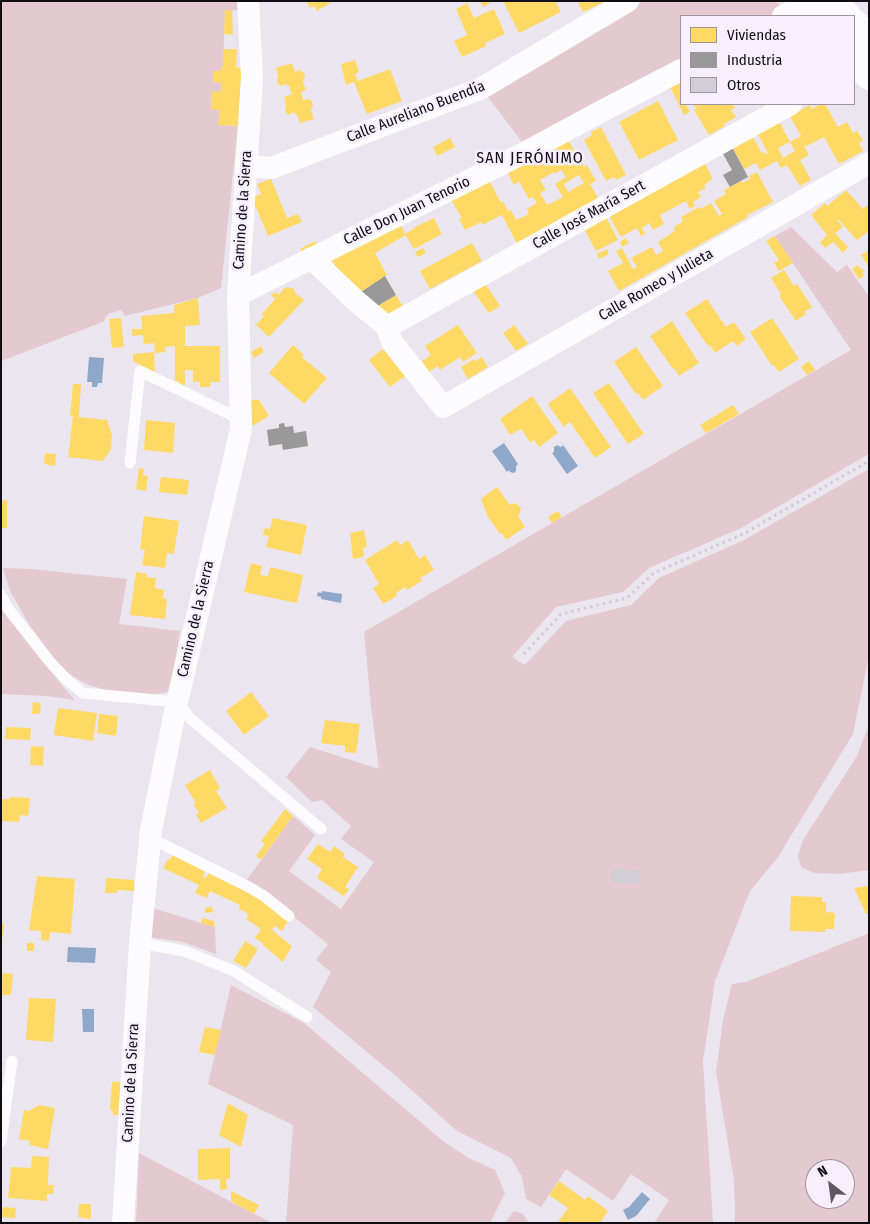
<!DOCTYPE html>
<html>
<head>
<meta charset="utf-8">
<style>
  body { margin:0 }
  #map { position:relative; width:870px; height:1224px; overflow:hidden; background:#ebe5ef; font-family:"Fira Sans Condensed",sans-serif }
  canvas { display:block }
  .frame { position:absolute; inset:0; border:2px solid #110e13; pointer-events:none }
  .legend { position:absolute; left:680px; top:15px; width:175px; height:90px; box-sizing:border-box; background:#f8effe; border:1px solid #9c95a0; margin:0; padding:6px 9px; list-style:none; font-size:15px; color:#110e13 }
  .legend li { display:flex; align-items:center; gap:10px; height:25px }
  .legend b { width:25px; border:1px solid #9c95a0 }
  .north { position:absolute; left:805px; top:1159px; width:50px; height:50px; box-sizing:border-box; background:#f8effe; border:1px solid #9c95a0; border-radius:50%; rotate:330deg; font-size:14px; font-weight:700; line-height:20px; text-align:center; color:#110e13 }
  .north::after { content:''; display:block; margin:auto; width:18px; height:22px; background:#5d5960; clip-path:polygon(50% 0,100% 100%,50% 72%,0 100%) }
</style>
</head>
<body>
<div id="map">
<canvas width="870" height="1224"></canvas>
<div class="frame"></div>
<ul class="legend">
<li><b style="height:14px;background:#ffd966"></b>Viviendas</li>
<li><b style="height:14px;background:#999"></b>Industria</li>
<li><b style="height:14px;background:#d1ced6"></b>Otros</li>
</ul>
<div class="north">N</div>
</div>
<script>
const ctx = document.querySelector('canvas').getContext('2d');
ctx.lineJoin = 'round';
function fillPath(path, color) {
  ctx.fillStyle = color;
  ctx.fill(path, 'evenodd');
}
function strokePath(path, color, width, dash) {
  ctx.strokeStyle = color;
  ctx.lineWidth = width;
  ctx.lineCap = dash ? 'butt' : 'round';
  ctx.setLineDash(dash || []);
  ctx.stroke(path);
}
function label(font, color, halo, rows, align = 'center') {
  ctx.font = font + ' "Fira Sans Condensed",sans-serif';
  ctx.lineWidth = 5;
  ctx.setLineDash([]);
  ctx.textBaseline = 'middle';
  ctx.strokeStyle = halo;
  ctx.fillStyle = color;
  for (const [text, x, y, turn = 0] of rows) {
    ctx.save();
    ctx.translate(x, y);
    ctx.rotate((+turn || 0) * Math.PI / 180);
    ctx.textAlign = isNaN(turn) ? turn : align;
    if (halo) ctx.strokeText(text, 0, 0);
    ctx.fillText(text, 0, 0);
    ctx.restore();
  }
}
fillPath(new Path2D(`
  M1,1H237L238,10L225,11L223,67H221V71H213V82L221,83V92H212L211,108L220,110L218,125L238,126L221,288L198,298L125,316L121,310L108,314L103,322L1,361Z
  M643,1H776L785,10L772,16H681V64L525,146L485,93Z
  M791,227L837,272L847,265L869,297V454L741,528L649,568L623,592L556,607L512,657L525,665L566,621L631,605L659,578L744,540L869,469V656L853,734L778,857L750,891L715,981L703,1061L713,1223H654L669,1200L631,1174L613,1201L566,1169L541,1207L526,1199L522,1177L511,1158L457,1131L397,1077L313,1007L331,972L316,960L328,944L294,917L246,881L293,816L315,835L289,871L341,909L374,862L341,839L351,826L322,800L312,802L286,777L310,747L379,769L371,706L364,632L851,350L775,236Z
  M3,568L31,569L127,579L119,624L180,631L170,692L144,695L106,690L86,684L68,673L54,658L30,626L10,591Z
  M1,609L64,688L75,700L47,696L1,694Z
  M869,725V870L839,874L814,873L801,867L798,856L803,840L857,756Z
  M152,908L215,927L216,954L183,942L149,937Z
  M869,933V1223H735L734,1180L716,1072L723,1020L732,984L746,982L857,938ZM815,1169H845V1199H815Z
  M231,985L304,1023L444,1142L467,1157L495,1170L505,1193L490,1223H286L293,1125L208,1084Z
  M139,1153L254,1214L273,1223H136Z
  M514,1211L523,1214L529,1223H505Z`), '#e4c9d0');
fillPath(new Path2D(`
  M89,357L104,358L102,383H98L97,387H92V382H87Z
  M504,443L518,464L516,466V471L514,473L510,472L509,470L507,472L492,451Z
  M557,445L561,447L563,445L578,466L567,474L552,453L554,452V447Z
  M322,591L342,594L341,603L321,599V597L317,596L318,592L322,593Z
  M68,947L96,948L95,963L67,962Z
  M82,1009H94V1032H83Z
  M642,1192L650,1199L636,1216L628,1220L623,1210L629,1207Z`), '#8fa7c8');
fillPath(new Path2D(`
  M306,1H333L317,11L314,6L310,8Z
  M480,1H489L490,3L483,7Z
  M503,1H555L561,12L519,33Z
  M577,1H606L583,12Z
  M467,3L474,18L494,9L505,34L485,43L486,46L462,57L454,41L467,35L456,9Z
  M225,10H232L233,35L224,34Z
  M223,49H237L236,67L242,68L238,126L218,125L220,110L211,109L212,91L221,92V83L213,82V71H221V67H223Z
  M355,60L359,72L355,74L358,81L390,69L402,101L367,114L354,82L346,85L341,64Z
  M292,63L295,72L299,70L304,73L305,77L303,82L306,90L301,92L303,100L308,99L312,101L313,106L311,110L314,119L300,123L297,115L293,112L289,115L286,113L285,109L286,105L284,97L292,94L289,86L285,84L281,86L278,84L277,80L278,77L276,68Z
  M677,78L681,86V104H685L690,112L684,115L668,83Z
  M658,101L678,140L639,160L619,122Z
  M693,104H732L735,108L731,110L736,117L724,124L725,126L709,135L694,110L697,109Z
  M821,104H825L838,127L847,122L853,133L857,131L863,140L859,143L863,151L839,164L824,137L807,146L806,145L804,146L809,155L800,160L811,180L800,186L787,165L781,168L777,161L760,170L756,163L744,169L732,147L752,136L762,153L764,152L766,154L768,153L757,133L779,121L790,142L778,148L783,158L795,151L790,142L801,136L790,116L810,105L812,109Z
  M601,127L626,175L616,180L614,177L606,181L584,140L592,135L591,132Z
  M565,135L584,167L587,165L596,181L590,184L599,200L517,244L502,215L482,225L481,222L465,230L459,219L462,218L450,198L489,180L501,203L503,201L508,211L511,210L516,220L529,214L527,209L537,203L533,197L529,199L519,181L514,185L506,170ZM561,170L566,177L555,184L563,197L547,205L540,193L546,190L540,180L554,172L555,174ZM579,175L584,183L568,192L564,184Z
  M450,138L455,147L437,156L433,147Z
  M704,162L713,179L708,181L709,182L704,185L706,188L698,192L701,197L693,202L695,206L690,209L686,201L660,215L664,224L653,230L649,223L642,228L645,234L641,236L637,228L621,237L608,214Z
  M757,172L773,202L747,215L748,217L619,291L608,271L623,263L616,251L622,248L633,269L637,267L631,258L652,247L656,255L663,251L658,242L675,231L673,228L683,221L681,217L699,207L700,209L711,203L719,216L722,214L714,201L726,194L724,190L741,181L743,183L750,179L749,176Z
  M271,179L287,218L298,214L302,222L268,236L252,198L261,194L257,184Z
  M846,190L863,209L869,204V231L857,240L838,219L837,220L843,227L835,233L848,247L843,253L833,242L825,248L820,242L827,235L811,215L825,203L827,206Z
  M605,215L618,240L596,251L583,227Z
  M434,218L442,234L414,249L405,234L415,228V227Z
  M398,221L406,235L375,253L387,275L358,294L340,274L331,259Z
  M775,236L793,263L779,271L774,263L779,260L766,241Z
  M626,238L629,243L622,247L620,242Z
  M315,241L318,248L304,255L300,249Z
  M472,243L482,261L430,289L420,271Z
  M423,248L426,253L418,257L415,252Z
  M607,249L609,254L599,259L597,254Z
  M869,250V267L861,255Z
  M858,265L860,269L862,268L865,272L862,273L864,276L859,279L852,269Z
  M784,270L794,286L797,284L812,307L804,312L806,314L796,321L779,296L781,294L771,278Z
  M485,283L500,306L489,313L473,291Z
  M287,287L294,289L296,294L304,300L269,337L256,325L264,316L262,314L275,299L271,295L275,292L279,295L283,289Z
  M396,295L404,308L387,314L376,307Z
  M198,298L200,325L185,326V346H220V382H210V387H200V382H193V370H185V386L175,380V346L165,347V352L155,353L154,343L144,344L143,335L132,336V329H142L141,316L174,313V305Z
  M707,299L726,327L734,322L746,339L737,346L733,341L715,353L710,345L708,346L685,313Z
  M121,318L124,347L112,348L109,319Z
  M772,318L799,359L779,372L774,365L772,366L750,332Z
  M672,321L699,363L679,376L674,368L673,369L650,336Z
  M458,325L477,353L463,362L460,357L440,370L438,366L429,372L422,361L431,355L425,346Z
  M514,325L528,344L516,351L503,333Z
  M293,345L304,355L302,357L327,378L304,404L269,373Z
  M261,346L264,352L254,358L251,352Z
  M636,347L663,386L643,400L638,393L636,394L614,362Z
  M383,349L405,376L390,387L369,360Z
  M154,352L155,373L133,361V354Z
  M482,357L488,367L468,379L461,367L474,359L476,361Z
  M809,361L815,370L807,375L801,367Z
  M609,383L644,434L628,444L593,393Z
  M73,384H81L79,417L107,420L112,435L111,449L103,461L68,457L73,416H70Z
  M570,388L611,447L595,458L570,422L564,427L548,404Z
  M532,396L558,433L539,447L534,440L530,442L521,429L510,435L500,419Z
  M251,400H259L269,416L252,426Z
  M733,405L739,414L706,433L700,425Z
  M146,420L175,423L173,453L144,450Z
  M45,453L56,454L55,466L44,464Z
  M139,468L144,469L143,475L148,476L146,491L136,489Z
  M161,477L189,480L187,495L159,492Z
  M497,487L510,505L515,503L519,506L521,508L520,512L518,516L525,527L506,540L502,533L500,534L488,517L481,499Z
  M7,500V528H1V501Z
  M558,511L562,517L552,523L548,517Z
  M144,516L179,521L174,554L167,553L165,568L142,565L145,550L140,549Z
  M273,518L307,525L301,555L266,547L269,536L263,535L264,531L265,528L270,529Z
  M364,530L367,547L363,548L364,557L353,559L350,533Z
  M397,540L400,545L408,540L419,559L425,555L434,570L420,578L422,581L407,590L405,587L396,593L397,596L383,604L373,588L379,584L365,560Z
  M251,563L262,566L260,575L268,576L270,567L303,575L297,603L244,592Z
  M136,572L147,574L146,577L156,578L155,588L164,590L163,598L167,599L165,619L130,615Z
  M251,692L269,716L244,735L226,711Z
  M33,702L41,703L40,714H32Z
  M58,708L97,713L93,741L54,735Z
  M99,714L118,716L116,736L97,733Z
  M325,720L360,724L356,753L345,752V746L321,743Z
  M6,727L31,728L30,740L5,739Z
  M31,746L44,747L43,766L30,765Z
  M210,770L220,788L216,791L227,808L201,823L196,815L199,813L193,804L196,803L185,785Z
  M10,797L30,798L28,816L20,815L19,822L1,821V799H10Z
  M285,809L293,816L261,860L256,856L265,844L261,841Z
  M318,844L330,852L334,846L345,854L343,857L358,867L345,887L349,889L344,896L317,878L322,869L307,859Z
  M173,853L205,871L203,877H204L206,878L209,873L247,890L288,921L282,931L275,926L272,930L292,946L283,962L263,945L264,944L255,938L261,929L246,919L249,914L239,909L240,905L210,891L207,898L195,893L199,885L163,868L168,859L170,860Z
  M37,876L75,879L71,934L50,932L49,941L41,940V931L29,930Z
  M106,878L134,880V891L117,890V893H105Z
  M869,886V914H866L854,888Z
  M791,896L822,897V902H826V912L835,913L834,929H825V932L790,931Z
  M212,907L213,912L205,913V908Z
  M202,918L214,921L215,927L201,923Z
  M1,923L4,924L3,937H1Z
  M245,941L258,949L246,968L233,961Z
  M27,943H34V951H27Z
  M1,973L13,974L11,995H1Z
  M29,998L56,999L53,1042L26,1040Z
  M205,1027L221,1030L215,1055L199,1052Z
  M112,1082H121L118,1115H113L112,1109L110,1110Z
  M228,1103L248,1115L241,1147L219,1135Z
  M39,1105L55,1108L48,1149L29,1145L30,1141L19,1139L24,1110L29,1111Z
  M230,1148V1179H226L227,1189L220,1190V1179L198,1180V1149Z
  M32,1156L49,1157L48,1185H54L53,1194H47V1201L8,1198L11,1167L31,1168Z
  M559,1181L585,1200L588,1196L608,1211L600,1223L588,1222L587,1223H560L558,1222L568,1208L549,1195Z
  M231,1191L259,1205L254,1214L231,1201Z
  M79,1204H91V1219L78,1217Z
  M3,1207L16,1208L15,1218L1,1217Z`), '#ffd966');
fillPath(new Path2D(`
  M732,147L748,177L730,187L723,175L732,170L722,152Z
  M385,276L396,295L376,307L358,294Z
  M284,423L285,427L293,426L294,433L306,431L308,446L283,450L282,444L269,446L267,430L279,428V424Z`), '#999');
fillPath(new Path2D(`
  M612,869L640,871L639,884L611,882Z`), '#d1ced6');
strokePath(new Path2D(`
  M524,654L561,614L627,598L654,573L743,534L869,461`), '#cfcdd0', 3, [2.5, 4]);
strokePath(new Path2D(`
  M130,463L140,371L240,419
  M1,595L9,610L50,662L67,680L83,693L177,702L191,719L321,829
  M150,838L247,886L264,896L289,916
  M140,943L184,951L234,971L307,1017
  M1,1141L12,1061`), '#fcfbfd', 11);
strokePath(new Path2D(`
  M783,16L804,5
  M246,166L271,168L480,89L628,1
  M311,258L355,300L387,327L392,342L443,407L869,163
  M238,295L528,151L602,111L681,70
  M387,327L791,104
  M123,1223L140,943L151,830L177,702L241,429L238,295L252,78L248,1`), '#fcfbfd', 22);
strokePath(new Path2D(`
  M800,1L814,16
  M833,1L847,16
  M854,23L869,40
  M854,59L869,76`), '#fcfbfd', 28);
label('15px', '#110e13', '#f8effe', [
  ["Calle Aureliano Buendía",416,112,-21],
  ["Camino de la Sierra",243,210,-86],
  ["Calle Don Juan Tenorio",407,211,-26],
  ["Calle José María Sert",589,215,-29],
  ["Calle Romeo y Julieta",656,285,-30],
  ["Camino de la Sierra",196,619,-77],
  ["Camino de la Sierra",131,1083,-87]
]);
ctx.letterSpacing = '1px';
label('16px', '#110e13', '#f8effe', [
  ["SAN JERÓNIMO",530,159]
]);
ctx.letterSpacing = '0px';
</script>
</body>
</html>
